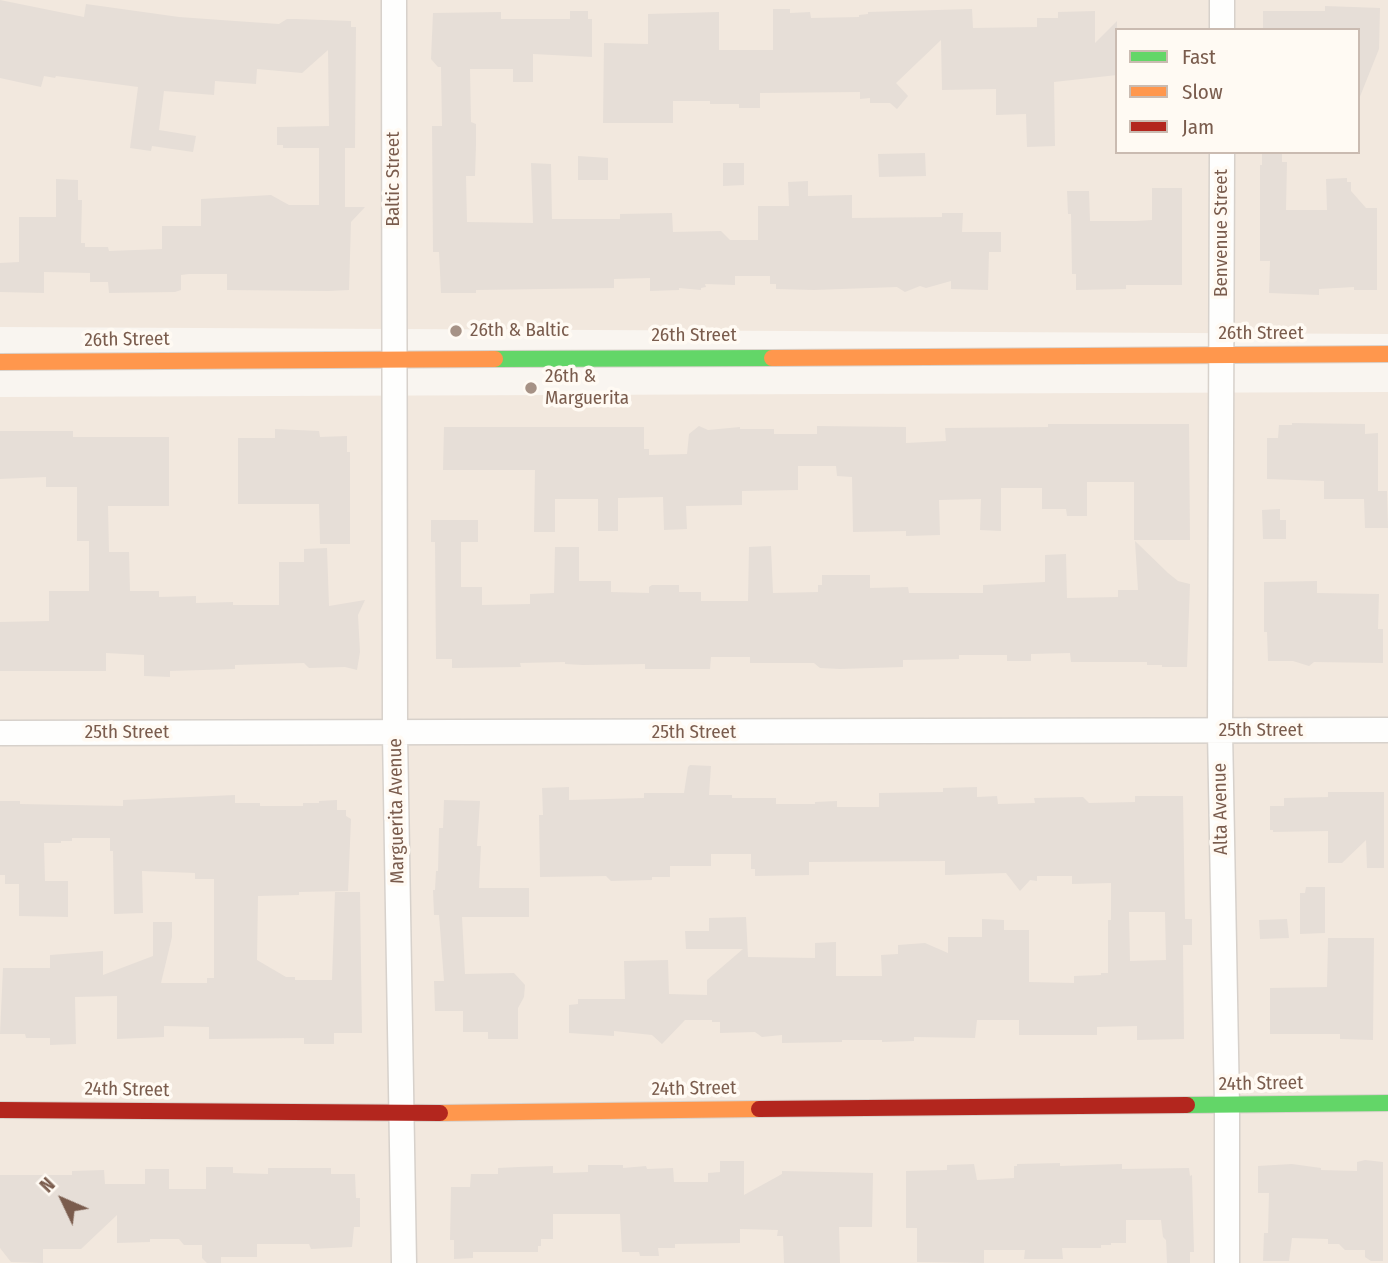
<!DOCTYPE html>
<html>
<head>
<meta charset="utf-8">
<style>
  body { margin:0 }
  #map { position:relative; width:1388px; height:1263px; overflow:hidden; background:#f9f5f0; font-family:"Fira Sans Condensed",sans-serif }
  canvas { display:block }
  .legend { position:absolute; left:1115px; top:28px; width:245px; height:126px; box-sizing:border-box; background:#fffaf3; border:2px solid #cabbb1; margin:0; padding:9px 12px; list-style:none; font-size:21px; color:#7a5c4d }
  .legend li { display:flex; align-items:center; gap:14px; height:35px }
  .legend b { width:35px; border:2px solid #cabbb1 }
  .north { position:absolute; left:28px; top:1165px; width:70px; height:70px; -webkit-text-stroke:5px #fffaf3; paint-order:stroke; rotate:314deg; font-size:19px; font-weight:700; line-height:28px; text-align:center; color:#7a5c4d }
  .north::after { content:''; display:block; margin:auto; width:24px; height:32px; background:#7a5c4d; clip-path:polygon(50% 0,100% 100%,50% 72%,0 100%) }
</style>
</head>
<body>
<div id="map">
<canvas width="1388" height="1263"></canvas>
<ul class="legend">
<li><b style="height:9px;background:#63d668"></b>Fast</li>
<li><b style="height:9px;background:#ff974d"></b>Slow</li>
<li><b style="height:9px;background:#b3261e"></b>Jam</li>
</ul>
<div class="north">N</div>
</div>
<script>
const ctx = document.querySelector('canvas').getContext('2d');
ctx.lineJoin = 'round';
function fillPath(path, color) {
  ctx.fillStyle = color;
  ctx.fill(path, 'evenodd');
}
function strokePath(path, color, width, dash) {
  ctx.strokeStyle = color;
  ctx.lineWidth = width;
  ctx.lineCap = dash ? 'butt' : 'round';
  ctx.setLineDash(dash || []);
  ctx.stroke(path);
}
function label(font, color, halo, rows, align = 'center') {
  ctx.font = font + ' "Fira Sans Condensed",sans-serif';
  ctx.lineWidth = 7;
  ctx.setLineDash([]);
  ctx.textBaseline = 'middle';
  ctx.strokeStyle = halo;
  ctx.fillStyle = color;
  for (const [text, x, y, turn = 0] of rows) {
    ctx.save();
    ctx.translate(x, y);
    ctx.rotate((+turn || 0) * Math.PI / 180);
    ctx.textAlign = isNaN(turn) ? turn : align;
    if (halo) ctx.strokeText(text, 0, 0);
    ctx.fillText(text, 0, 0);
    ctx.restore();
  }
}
fillPath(new Path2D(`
  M0,0H1388V334L0,327ZM1117,30H1358V152H1117Z
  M1388,392V1263H0V397Z`), '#f2e8de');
fillPath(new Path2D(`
  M0,0L84,17L86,4L179,17L235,21L279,24L287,19H296L351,21V27H356L355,148H345V207H365L351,222L349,290L328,291L227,290V274H189L181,275V290L175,292L109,293L108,282H90V273L44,272V293L0,292V263L19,262V217H56V179L78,180V200H82L81,243H85V247H108L109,251L162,249V226H201V199L271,195L289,205H319V148H283V145H277V127L329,126L328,50L302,73L257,69L256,84L215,81L214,95L164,91L159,130L196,136L193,152L152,146L151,151L130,148L138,87L56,76L55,78L44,76L41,87L0,78Z
  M1325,6L1380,8L1379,49L1359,99L1358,30H1263V11H1325Z
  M773,9H790V13L810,12L811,18L859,17V15L868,14V12L972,9L973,28L1037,27V18H1058V12L1095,11V43L1117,21V75L1054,82L1055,146L1027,147L1026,114L996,115V89L942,90L941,40L896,83L908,96L897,109L890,103H870V98L860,99V92L760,93V108H739V104H710V101H673V123H603L604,43L648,44V14L719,12V50H773Z
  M570,11H588V19H592V57L533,54V82H513V69H470L471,122L476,124V145L475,176H466L467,222L533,223L531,163L551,164L552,219H620V214L672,213L673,232L721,231L730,240H758V206H789L788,182L808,181V196L852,195V218L942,217V213H963L962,232H1001V252H989L988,290L951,289V281L926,288L920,286L905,292L897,287L814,290L776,289V284H770V276H735V285L705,284L706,287L701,288V290L679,288V290L650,291V278L614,279V288L476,290V293H441L439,252H433L432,126H442L441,67H438L431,59L433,13L501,12V19H570Z
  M1262,152H1282V162H1287L1286,210H1327L1326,179L1347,178V182H1351V191L1366,208H1377V290H1354V287L1319,289V295L1269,293L1270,261H1260V165H1262Z
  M925,153L926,176L879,177L878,154Z
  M578,156L608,158V180H578Z
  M723,163H744V185L723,186Z
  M1152,188H1182V285H1126V289L1076,290V274H1072L1071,214H1068L1067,191H1089L1090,221H1136L1152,220Z
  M1292,423L1365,424V434L1378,433V491H1387L1388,528H1365L1364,499H1324V481L1267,479V438H1278L1279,425H1292Z
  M1048,424H1189L1190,540H1134V482H1087V516H1067L1066,509H1042V488H1001V531L980,530L981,499L939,500L940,535L906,536V531L853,532L852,477L837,476L836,466H798V490L742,491V505L686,506L687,529L664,530L663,497L618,498V531H598V499H555V532H534L535,470H443L444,427H644V449H649V455L687,454L689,434L699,426L708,430L740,427V429H774V434H817V426L906,427V443L946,441L945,428L1048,427Z
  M275,429L319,431L320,437L347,436V452H350V544H320L319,504H238V438H275Z
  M0,431H73V437H169V506H108L109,552H129L130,591H159V597L196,596V603L233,602V605H279V562H304V549L327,548L329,606L365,600L358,615L360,652L357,670L345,667L309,668L304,663L235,665V669L170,671V677L144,676V655L106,653V671H0V622L49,621V591H89V541H77V487H46V477L0,479Z
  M1280,509V520H1286V539H1263L1262,510Z
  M431,520H478V542H461V587H482V605L530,604V594L554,593L555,547H579V581H611V592L649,593V587L652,585H679V592H701V601H748L749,547L771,546L773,593L818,592V585H822V575H870V588L908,587L909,593H983V585L1045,582V555L1066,554L1067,598L1118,597V590H1138L1135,541L1168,573L1178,581L1190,584L1187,667H1162V665H1147V662H1071L1070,653L1031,654V661H1007V655H959V659L903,660V667L840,669L820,668L814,663H750V657H711L710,669H645V664L583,665L565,664V662L520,663L521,667L452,668V659H436L435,542H431Z
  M1317,581V593L1379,594L1378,629H1383V663L1314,662L1309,666L1293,661H1268L1267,632H1264V582Z
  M690,765L711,766L709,795H732V798H776V804H815V802L837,801V807H879V793L943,792V788L977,787V797L997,796L998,804L1035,803L1034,798L1083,797L1089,803L1135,802V796H1183L1185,919H1192V945H1183L1184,1039L1137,1040V1026L1097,1027V1035H1019V1020H977L975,1038L914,1037V1041L882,1042V1040H842V1042L782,1043V1035L762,1037L755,1032L720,1033V1022H712V1020H685L662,1044L652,1035L614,1031V1036L569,1033V1005L578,1004V999H625L624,961L668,960L669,994L707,995V980L743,949H686L685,931H709V918L746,917L748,957L815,958V943L836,942V976H882L881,955L898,954V945L925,943L948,953V937H982V919L1004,920V930H1029V982L1074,983V976L1101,975V973H1108V920H1111V883L1072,884V876H1037V881L1030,880L1020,891L1006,873L945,875V861L809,862V875L755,876V869H751V854H711V866H670V877H652V880L611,881L606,876L540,877L539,815H543L542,788L569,787V800L644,798V793H684L688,767ZM1129,912H1165L1166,960L1130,961Z
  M1328,792H1384V868H1367L1366,840L1342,863H1328V831L1273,832V830H1270V806H1284V798L1328,797Z
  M235,795V803H260V806H303V803H319V801L337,800V810H346V816L351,819L348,891L299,892V895L258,896L257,960L286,977H295V980H332L335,892H360L362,1033H334V1044H304V1038L209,1039V1027L164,1026V1037L117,1039V996L75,997L76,1044L50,1045V1038H26L25,1034H0L3,968H50V955L103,951V975L153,956V922H172V937L161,983H207V978H214V879H195V873L142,871L143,913L114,914L113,851H110V838H72V841H61V843H44L45,881H68V917L19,916V884H5V875H0V801H20V804L123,806V800Z
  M444,800L480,801L477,846H481L479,888H529V917H462L465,974L514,973L525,985L524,997L518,1008V1039H488V1032H463V1011H435L434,981H444L439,915H434L433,890H435L436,871H438L439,828H443Z
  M1306,887H1325V933L1300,934V893H1305Z
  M1287,919L1289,938L1260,939L1259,920Z
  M1328,938H1374L1373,1040L1340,1039V1034H1270V988L1327,987Z
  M1365,1160L1383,1162V1261H1371L1365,1257V1250H1345L1339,1244H1328V1239L1292,1238L1289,1261H1263L1264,1233H1268L1269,1193H1258V1166L1292,1164L1321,1168V1170L1357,1171V1162Z
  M720,1161H744V1195L782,1174V1171L873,1173L872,1227H839L840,1263H784L783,1236H777L778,1230L740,1229V1243L675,1244V1248H658L659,1256H640L639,1252H622L620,1214H553V1239H541V1246H538V1252H473V1258L454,1259V1240H450L451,1187H470L471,1174H498V1168L518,1167L553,1166V1173L588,1172V1165H623V1168L646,1166L647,1169L673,1168L674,1182H708V1173L720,1172Z
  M1060,1163V1166L1122,1164V1169L1189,1168L1190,1176L1192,1175L1194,1252H1190V1263H1167L1166,1240L1163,1237L1161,1220H1126V1243H1111V1245H1101V1248H1062L1063,1259H1024L1025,1250H984V1263L917,1262V1228H906V1171L947,1170V1165L974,1164L977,1180L1014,1178V1166H1017V1164Z
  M206,1167H233V1173L268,1174V1168H331V1174H355L356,1198H360V1227H354L352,1247L311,1249L309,1244H257V1257H221V1263H207L202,1258V1245H184L179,1239H150V1242L117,1243V1215L81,1249H43V1263L11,1262L0,1248V1175H72V1171L104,1170L105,1184H145V1169H169V1189H206Z`), '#e6ded7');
const street = new Path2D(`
  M394,0L395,734L404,1263
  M1222,0V30
  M1222,152L1220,731L1227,1105V1263
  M0,733L1388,730`);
const fast = new Path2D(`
  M495,359L772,358
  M1187,1105L1388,1103`);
const slow = new Path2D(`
  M772,358L1388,354
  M0,362L495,359
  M440,1113L759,1109`);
const jam = new Path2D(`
  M759,1109L1187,1105
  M0,1110L440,1113`);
strokePath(street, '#d7d1cb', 27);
strokePath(fast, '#d9d2cb', 18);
strokePath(slow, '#d9d2cb', 18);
strokePath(jam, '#d9d2cb', 18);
strokePath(street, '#fefefd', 24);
strokePath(fast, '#63d668', 16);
strokePath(slow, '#ff974d', 16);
strokePath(jam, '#b3261e', 16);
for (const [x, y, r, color] of [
  [456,331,7,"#a69286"],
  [531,388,7,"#a69286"]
]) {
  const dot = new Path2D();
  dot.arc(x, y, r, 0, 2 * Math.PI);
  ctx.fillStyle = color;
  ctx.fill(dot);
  strokePath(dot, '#fffaf3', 2.5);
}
label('19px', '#7a5c4d', '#fffaf3', [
  ["Baltic Street",394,179,-90],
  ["Benvenue Street",1222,233,-90],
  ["26th Street",1261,334],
  ["26th Street",694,336],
  ["26th Street",127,340,-1],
  ["25th Street",1261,731],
  ["25th Street",127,733],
  ["25th Street",694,733],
  ["Alta Avenue",1221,809,-91],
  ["Marguerita Avenue",397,811,-91],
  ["24th Street",1261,1084,-1],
  ["24th Street",694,1089,-1],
  ["24th Street",127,1090,1]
]);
label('19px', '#7a5c4d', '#fffaf3', [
  ["26th & Baltic",470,331],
  ["26th &",545,377],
  ["Marguerita",545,399]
], 'left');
</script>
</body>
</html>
